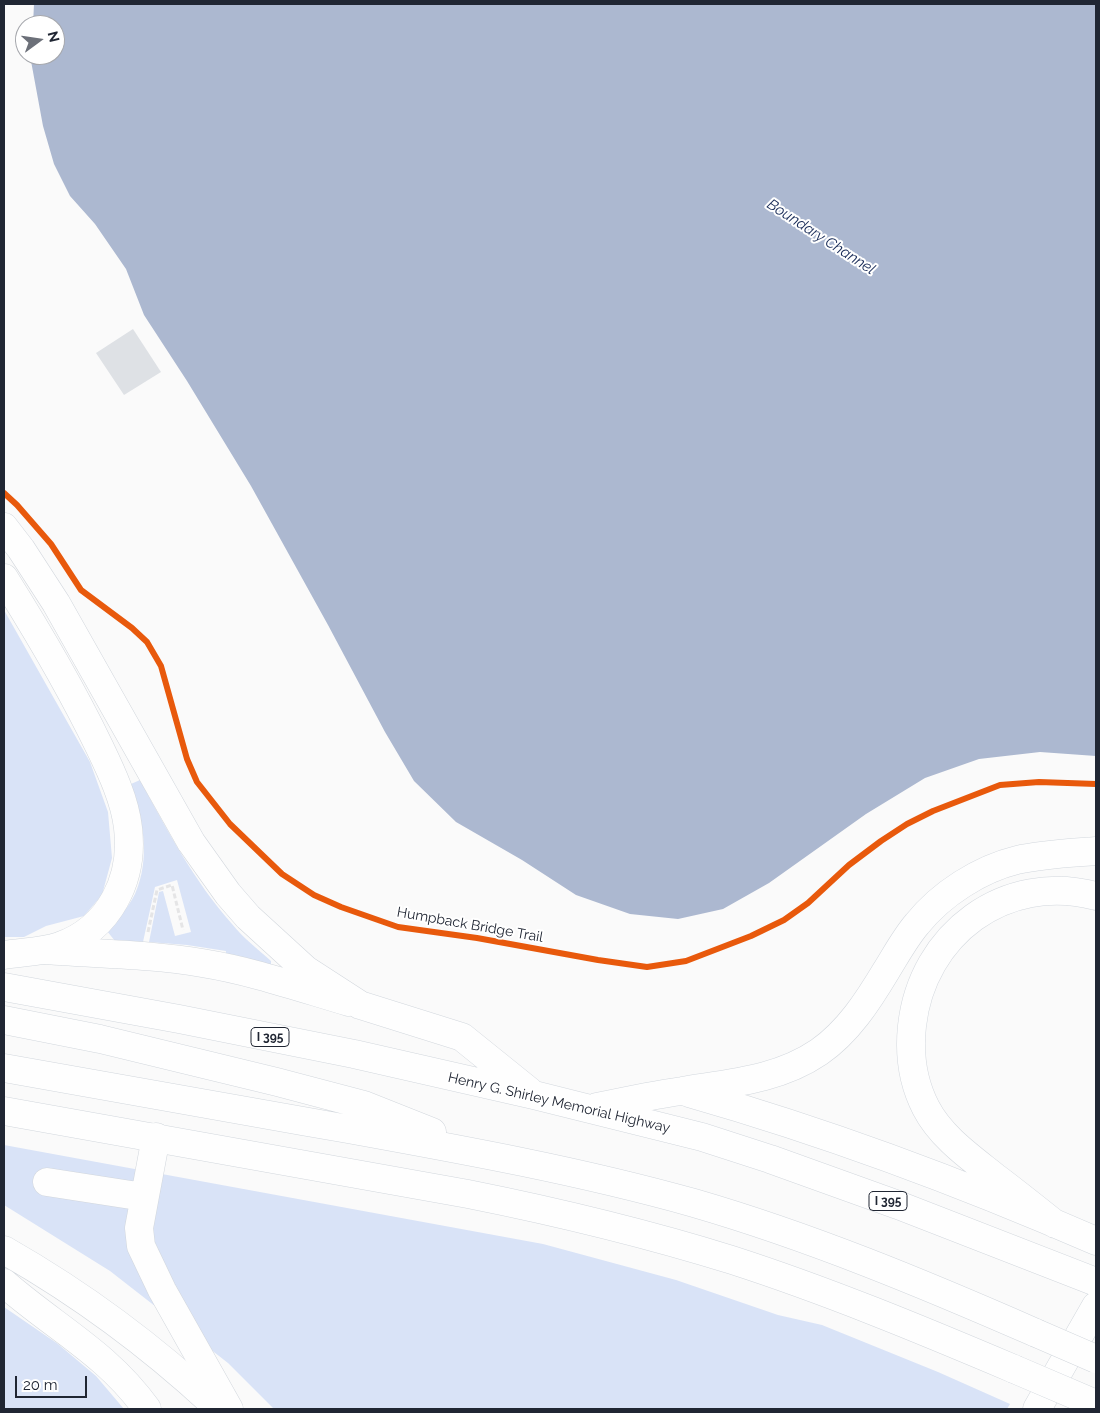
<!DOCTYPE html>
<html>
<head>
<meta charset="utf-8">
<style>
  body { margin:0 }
  #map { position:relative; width:1100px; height:1413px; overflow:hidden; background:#fafafa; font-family:Raleway,sans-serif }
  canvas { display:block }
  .frame { position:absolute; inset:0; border:5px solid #202633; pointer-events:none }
  .north { position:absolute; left:15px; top:15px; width:50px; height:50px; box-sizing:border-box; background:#fff; border:1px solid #a6a8ad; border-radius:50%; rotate:76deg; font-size:14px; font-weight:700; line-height:20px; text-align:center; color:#202633 }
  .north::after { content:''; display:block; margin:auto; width:18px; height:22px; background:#6c7079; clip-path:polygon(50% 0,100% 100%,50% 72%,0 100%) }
  .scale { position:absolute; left:15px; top:1376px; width:72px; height:22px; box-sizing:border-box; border:2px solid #202633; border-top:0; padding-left:6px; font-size:15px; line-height:18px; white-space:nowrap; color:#202633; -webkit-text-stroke:4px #fff; paint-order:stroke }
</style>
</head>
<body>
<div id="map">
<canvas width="1100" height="1413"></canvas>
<div class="frame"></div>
<div class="north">N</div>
<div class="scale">20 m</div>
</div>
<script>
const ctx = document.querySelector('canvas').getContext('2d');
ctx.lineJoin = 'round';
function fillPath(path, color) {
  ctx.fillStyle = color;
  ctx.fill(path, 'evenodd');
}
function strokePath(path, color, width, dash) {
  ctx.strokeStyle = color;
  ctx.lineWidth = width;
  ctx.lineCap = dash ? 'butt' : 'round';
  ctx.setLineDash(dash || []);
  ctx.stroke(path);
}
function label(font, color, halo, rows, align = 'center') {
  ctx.font = font + ' Raleway,sans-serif';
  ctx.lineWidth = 4;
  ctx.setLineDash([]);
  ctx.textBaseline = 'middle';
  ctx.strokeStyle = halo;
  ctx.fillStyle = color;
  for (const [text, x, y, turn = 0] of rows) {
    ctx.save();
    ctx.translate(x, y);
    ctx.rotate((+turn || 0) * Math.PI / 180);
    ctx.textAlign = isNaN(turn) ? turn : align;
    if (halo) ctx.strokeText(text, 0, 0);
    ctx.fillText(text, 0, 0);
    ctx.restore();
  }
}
fillPath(new Path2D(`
  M4,610L90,762L108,812L112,858L102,895L84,916L46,926L24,937H4Z
  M140,780C167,830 194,881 232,924C243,938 258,949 271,961V968L225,960L226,951L187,945L149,942L159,892L163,891L175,936L191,932L177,880L155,887L143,942L115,941L107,931C117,920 128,908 135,894C151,858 143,819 131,784Z
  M4,1145L543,1244L676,1280L778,1315L822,1325L938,1372L1010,1404L1007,1409H274L228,1363L110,1271L4,1205Z
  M4,1307L58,1344L96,1376L124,1409H4Z`), '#d9e3f7');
fillPath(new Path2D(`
  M34,4H1096V756L1040,752L979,759L925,778L866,814L769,883L723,909L678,919L630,914L576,895L522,860L456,822L414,781L385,732L328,625L251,486L187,381L144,315L126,269L95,224L70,196L54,164L43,126L31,61V55H55V25H33Z`), '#acb8d0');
fillPath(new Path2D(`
  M133,329L161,372L124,395L96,353Z`), '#dee1e5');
const minor = new Path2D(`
  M46,950C98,954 150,954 202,963C252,971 301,988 349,1002
  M156,1137L139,1228L141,1246L162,1290L229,1409
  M47,1182L144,1197`);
const highway = new Path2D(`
  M4,527L21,549L56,603L191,842L228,894L248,917L306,970L360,1005L462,1037L529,1091
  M4,578C38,632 71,688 99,746C111,771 125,800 128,828C134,879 110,928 60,946C42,952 22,952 4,955
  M4,987L179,1019L354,1054L534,1095L702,1137L770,1159L898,1205L1096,1282
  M4,1020L100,1039L277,1082L364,1105L432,1132
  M4,1068C118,1088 233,1109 348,1129C464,1150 580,1171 694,1203C811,1237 924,1284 1036,1333
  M689,1093C829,1133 963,1183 1096,1241
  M597,1107C625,1101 653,1095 682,1091C730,1083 778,1080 819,1052C848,1032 868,1001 886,971C896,955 905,938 917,924C941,894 980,869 1017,860C1043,854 1070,853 1096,851
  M4,1111L468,1194C558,1212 645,1233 732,1260C828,1291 922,1330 1014,1369
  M1055,1224C1035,1208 1015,1192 995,1177C970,1157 941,1137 926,1108C913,1083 909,1054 912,1026C922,934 1005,872 1096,896
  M4,1250C83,1295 153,1347 219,1409
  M4,1283C54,1327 107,1353 147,1409
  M1037,1409L1096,1306`);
strokePath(minor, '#d2d7dd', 29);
strokePath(highway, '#d2d7dd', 29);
strokePath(new Path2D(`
  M148,932L157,890L172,885L183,930`), '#e5e5e6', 3, [5, 2.5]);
strokePath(minor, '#fefefe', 28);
strokePath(highway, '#fefefe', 28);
const highwayBridge = new Path2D(`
  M1036,1333L1096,1359
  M1014,1369L1096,1404`);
strokePath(highwayBridge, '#d2d7dd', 29, []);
strokePath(highwayBridge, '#fefefe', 28);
strokePath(new Path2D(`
  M4,493L17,505L51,544L81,590L132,628L147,642L161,666L187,759L197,782L230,824L282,874L314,895L341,907L398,927L477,938L598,960L647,967L686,961L751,936L784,920L808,903L849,865L881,841L907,824L933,811L1000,785L1039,782L1096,784`), '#e8590c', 6);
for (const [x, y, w] of [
  [270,1037,38],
  [888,1201,38]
]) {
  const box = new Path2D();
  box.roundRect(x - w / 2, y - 9.5, w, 19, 4);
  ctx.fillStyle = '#fff';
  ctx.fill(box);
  strokePath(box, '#202633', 1);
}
label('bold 12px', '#202633', null, [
  ["I 395",270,1037],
  ["I 395",888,1201]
]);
label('14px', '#202633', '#fff', [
  ["Humpback Bridge Trail",470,925,10],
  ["Henry G. Shirley Memorial Highway",559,1103,13]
]);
label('italic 15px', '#162956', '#fff', [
  ["Boundary Channel",821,237,33]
]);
</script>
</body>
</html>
